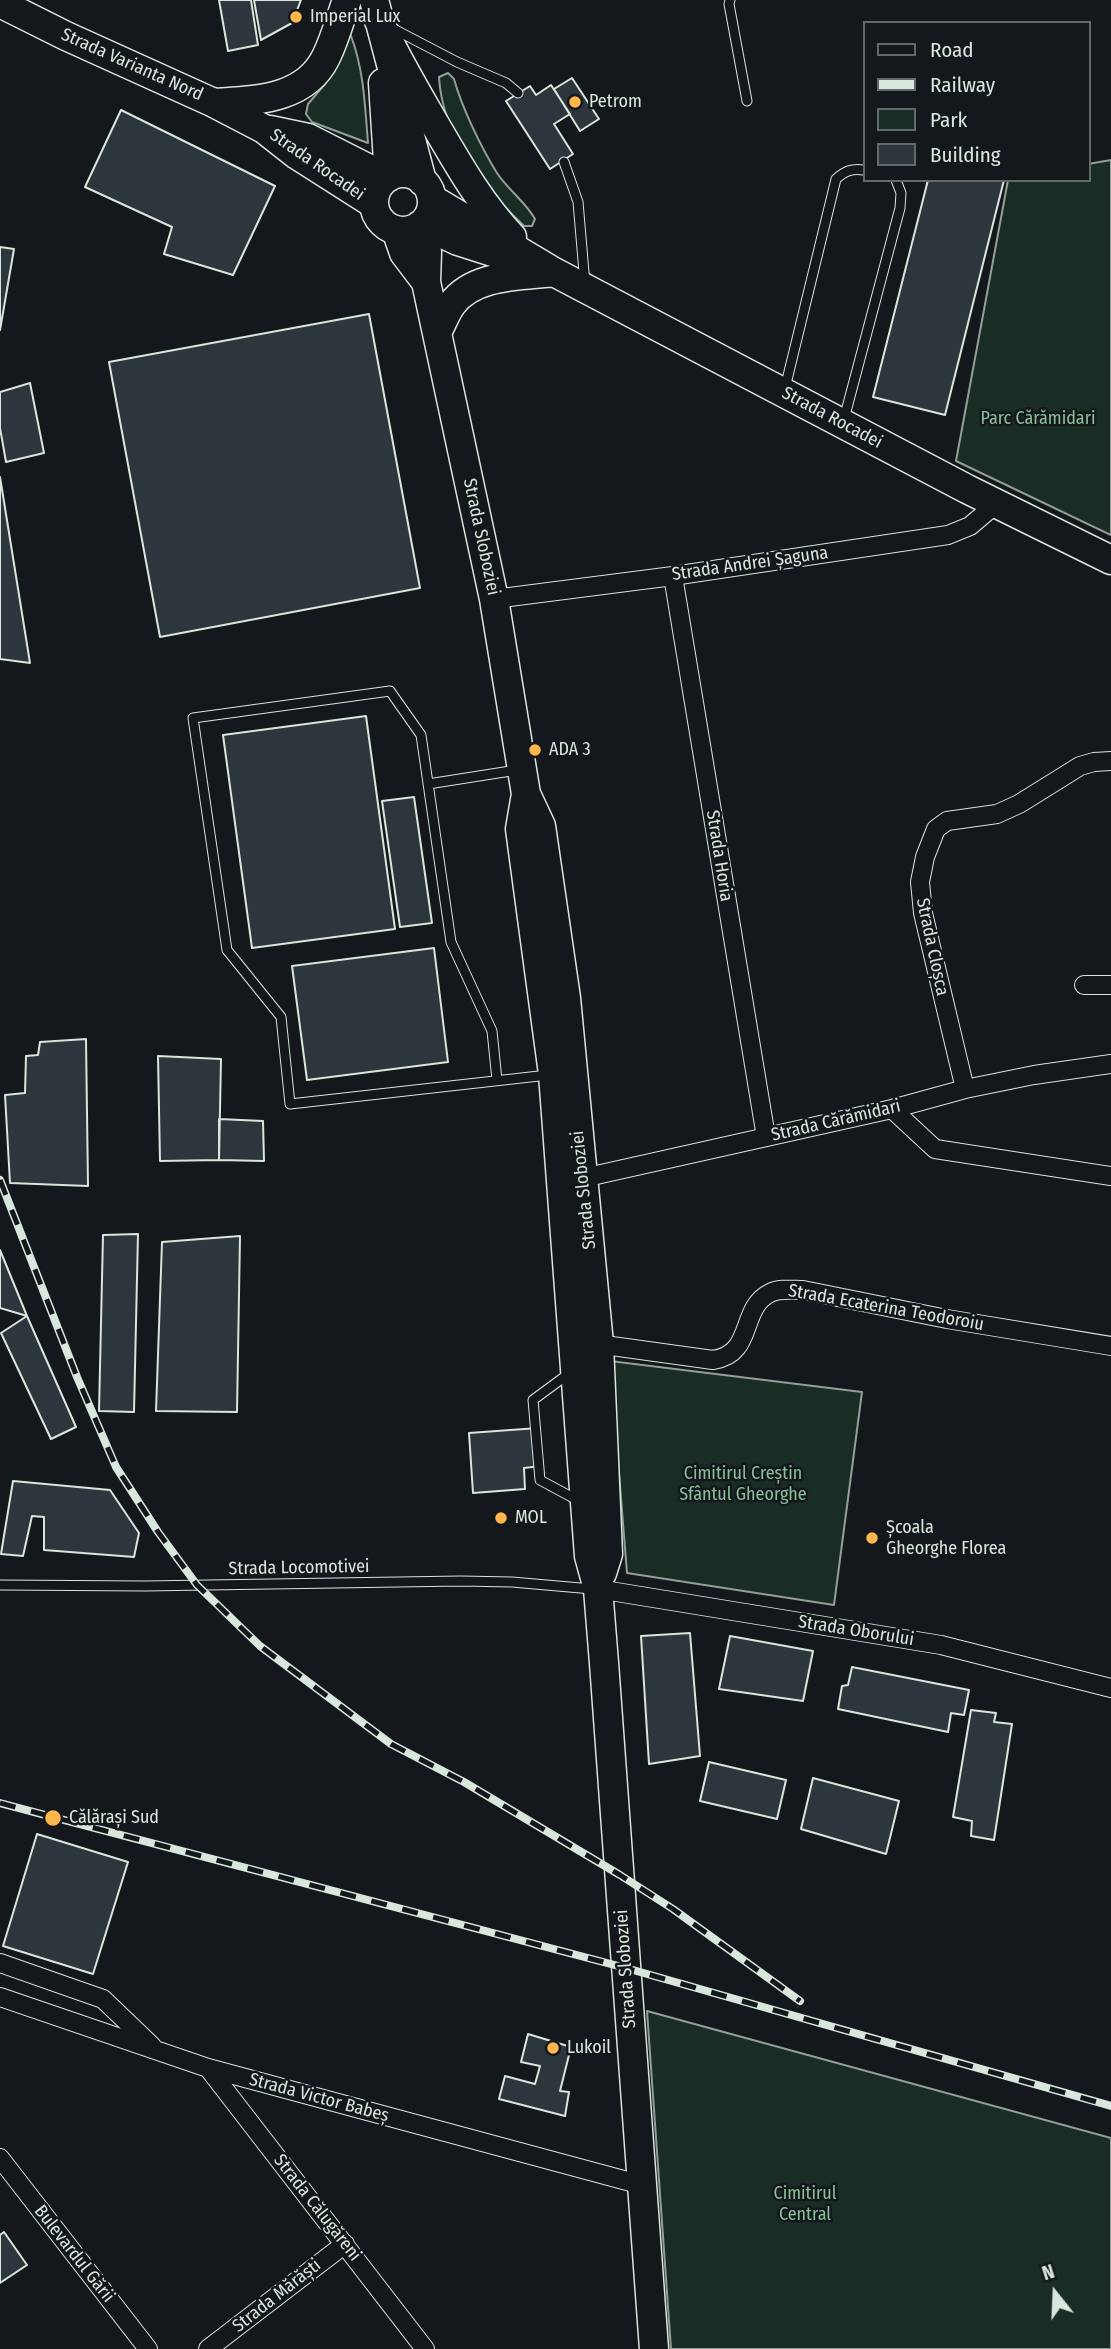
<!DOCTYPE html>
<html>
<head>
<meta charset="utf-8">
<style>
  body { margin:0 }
  #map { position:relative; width:1111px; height:2349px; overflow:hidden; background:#14181c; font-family:"Fira Sans Condensed",sans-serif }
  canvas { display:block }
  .legend { position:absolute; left:863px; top:21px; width:228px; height:161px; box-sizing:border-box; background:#14181c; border:2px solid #626a69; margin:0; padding:9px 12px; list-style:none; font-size:21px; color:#d8e6dc }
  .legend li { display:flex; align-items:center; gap:14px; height:35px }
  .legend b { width:35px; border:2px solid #626a69 }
  .north { position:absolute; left:1020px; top:2258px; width:70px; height:70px; -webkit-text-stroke:5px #14181c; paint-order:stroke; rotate:342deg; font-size:19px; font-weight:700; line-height:28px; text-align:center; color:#d8e6dc }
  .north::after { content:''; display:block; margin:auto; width:24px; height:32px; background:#d8e6dc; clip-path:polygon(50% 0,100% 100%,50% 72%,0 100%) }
</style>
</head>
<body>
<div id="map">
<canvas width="1111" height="2349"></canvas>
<ul class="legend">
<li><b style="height:9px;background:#14181c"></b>Road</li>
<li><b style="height:9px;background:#d8e6dc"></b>Railway</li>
<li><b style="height:19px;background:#1a2d24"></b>Park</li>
<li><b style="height:19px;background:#2c363c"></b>Building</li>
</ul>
<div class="north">N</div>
</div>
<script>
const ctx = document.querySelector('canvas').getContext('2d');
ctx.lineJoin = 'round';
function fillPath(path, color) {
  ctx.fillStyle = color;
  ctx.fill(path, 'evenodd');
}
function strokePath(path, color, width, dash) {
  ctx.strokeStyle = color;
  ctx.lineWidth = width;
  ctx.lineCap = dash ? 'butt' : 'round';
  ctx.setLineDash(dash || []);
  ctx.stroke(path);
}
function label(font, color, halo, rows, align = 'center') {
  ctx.font = font + ' "Fira Sans Condensed",sans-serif';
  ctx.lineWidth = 5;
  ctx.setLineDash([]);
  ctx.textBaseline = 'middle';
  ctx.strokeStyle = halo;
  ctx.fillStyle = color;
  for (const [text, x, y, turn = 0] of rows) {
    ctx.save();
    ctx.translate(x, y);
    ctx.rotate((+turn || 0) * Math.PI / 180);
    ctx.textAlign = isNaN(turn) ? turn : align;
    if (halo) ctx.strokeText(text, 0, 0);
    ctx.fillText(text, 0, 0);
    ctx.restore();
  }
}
const green = new Path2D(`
  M347,34L351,36C364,70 365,107 368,143L312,122L306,114L308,104L325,84Z
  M448,73L454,79C462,108 481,147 497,173C508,190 525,201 535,219L532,226H524C484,189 442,135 439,77Z
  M1111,160V535L956,461L1008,180H1088V164Z
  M610,1361L862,1392L834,1605L627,1573Z
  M647,2011L1111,2138V2349H671Z`);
fillPath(green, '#1a2d24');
strokePath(green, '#939e99', 2);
const building = new Path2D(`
  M219,0H251L258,45L228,51Z
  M254,0H301L292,23L261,40Z
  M572,78L599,119L580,131L554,89Z
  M551,85L570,114L554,124L573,154L550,169L506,101L530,86L536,95Z
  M121,110L275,186L233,275L164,254L172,227L85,187Z
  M928,180H1004L945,415L873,397Z
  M0,247L14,249L0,330Z
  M369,314L420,588L160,637L109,362Z
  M30,383L44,453L6,462L0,428V392Z
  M0,477L30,663L0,659Z
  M366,716L395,929L252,948L223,735Z
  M414,797L432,923L400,927L382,801Z
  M434,948L448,1062L307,1080L292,966Z
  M86,1039L88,1186L10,1183L5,1095L25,1093L26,1056L38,1055L40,1042Z
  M158,1056L221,1059L219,1160L160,1161Z
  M219,1119L263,1121L264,1161L219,1160Z
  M138,1234L134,1412L99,1411L103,1235Z
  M240,1236L237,1412L156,1411L162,1242Z
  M0,1250L27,1316L0,1308Z
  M27,1316L76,1427L51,1439L1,1333Z
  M538,1428L541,1466L524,1468L525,1489L473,1493L469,1433Z
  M13,1481L110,1490L139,1533L134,1557L44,1550V1517L32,1516L23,1556L1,1554Z
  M690,1633L700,1756L649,1764L641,1636Z
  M730,1636L813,1651L803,1701L719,1689Z
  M852,1667L969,1690L964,1715L951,1713L948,1732L838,1709L842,1686L848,1685Z
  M971,1710L996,1713L994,1722L1012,1724L994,1840L971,1836L972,1821L953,1817Z
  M709,1762L786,1780L777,1819L700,1801Z
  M813,1778L899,1801L886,1854L801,1829Z
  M37,1834L128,1862L93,1974L3,1946Z
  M528,2034L571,2047L560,2091L569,2092L565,2116L499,2099L505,2076L535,2084L540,2066L521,2062Z
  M4,2232L27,2265L0,2283V2235Z`);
fillPath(building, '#2c363c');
strokePath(building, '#d8e6dc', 2);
const service = new Path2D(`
  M730,0L729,4L747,101
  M390,27L457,62L506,83L518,93
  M564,162L578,202L585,284
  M785,388L836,179C845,171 852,168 864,170
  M844,419L900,208L901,193L896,180
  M428,784L517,770
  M497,1080L492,1031L451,942L421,735L390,691L193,718L227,950L281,1017L290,1104L548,1075
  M571,1372L533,1400L540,1480L579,1501
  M0,1585L145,1586L461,1581L512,1582L592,1589`);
const minor = new Path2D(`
  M673,576L766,1137
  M494,599L673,576L948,535L970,526L996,504
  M1084,985H1111
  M965,1089L923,913L920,882L925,857L936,829L947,821L997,814L1019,804L1080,766L1094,762L1111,761
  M892,1109L935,1149L1111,1176
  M574,1180L892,1109L965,1089L1034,1075L1111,1064
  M590,1343L713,1360C755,1354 739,1308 770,1293C779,1288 793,1290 803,1290L947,1319L1111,1346
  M598,1589L941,1645L1111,1688
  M0,1963L103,1999L152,2046
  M0,1997L208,2068L642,2185
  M208,2068L425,2349
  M0,2158L148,2349
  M208,2349L345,2244`);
const primary = new Path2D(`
  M374,0L422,181
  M0,3L66,36L214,103L264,129L297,155L374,204
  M379,21C395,56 414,88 433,121C457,162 479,202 512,237
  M383,83L389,177
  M214,103C256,100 305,100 326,57C335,39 340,19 347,0
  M270,130L308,138L387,178
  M374 202a29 29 0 1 1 58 0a29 29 0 1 1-58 0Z
  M432,199L554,272L967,489L1111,560
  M422,224L458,241L508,257
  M420,225L427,252L426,282L494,599L526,794L541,826L566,998L599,1344L608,1554L602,1573
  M396,230L404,253L426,282
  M437,333C442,323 446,312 452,304C474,274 521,276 554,272
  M526,794L520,829L553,1074L589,1556L598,1589L604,1663L654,2349`);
strokePath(service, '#d8e6dc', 11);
strokePath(minor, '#d8e6dc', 20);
strokePath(primary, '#d8e6dc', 31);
strokePath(service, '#14181c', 9);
strokePath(minor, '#14181c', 18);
strokePath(primary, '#14181c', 28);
const rail = new Path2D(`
  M0,1180L77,1377L116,1467L158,1532L197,1585L260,1646L391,1744L464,1782L620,1875L673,1909L800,2001
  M0,1803L626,1968L1111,2106`);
strokePath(rail, '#d8e6dc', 8);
strokePath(rail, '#14181c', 5, [16]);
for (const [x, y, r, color] of [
  [296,17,7,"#ffb74d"],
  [575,102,7,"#ffb74d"],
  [535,750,7,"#ffb74d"],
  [501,1518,7,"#ffb74d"],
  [872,1538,7,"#ffb74d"],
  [53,1818,9,"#ffb74d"],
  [553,2048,7,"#ffb74d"]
]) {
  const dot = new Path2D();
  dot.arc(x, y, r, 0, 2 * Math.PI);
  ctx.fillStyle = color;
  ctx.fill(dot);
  strokePath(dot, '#14181c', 2.5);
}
label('18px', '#d8e6dc', '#14181c', [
  ["Imperial Lux",310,17],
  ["Petrom",589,102],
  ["ADA 3",549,750],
  ["MOL",515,1518],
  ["Școala",886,1528],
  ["Gheorghe Florea",886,1549],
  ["Călărași Sud",69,1818],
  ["Lukoil",567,2048]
], 'left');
label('18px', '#d8e6dc', '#14181c', [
  ["Strada Varianta Nord",132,65,24],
  ["Strada Rocadei",317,165,35],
  ["Strada Rocadei",832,418,28],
  ["Strada Sloboziei",481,537,78],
  ["Strada Andrei Șaguna",750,564,-8],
  ["Strada Horia",719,856,81],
  ["Strada Cloșca",932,947,78],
  ["Strada Cărămidari",836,1121,-13],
  ["Strada Sloboziei",584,1190,-96],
  ["Strada Ecaterina Teodoroiu",886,1308,10],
  ["Strada Locomotivei",299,1568,-1],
  ["Strada Oborului",856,1631,9],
  ["Strada Sloboziei",626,1969,-94],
  ["Strada Victor Babeș",319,2098,15],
  ["Strada Călugăreni",317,2208,52],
  ["Bulevardul Gării",74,2254,52],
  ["Strada Mărăști",277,2296,-38]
]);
label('18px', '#8ac095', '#14181c', [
  ["Parc Cărămidari",1038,419],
  ["Cimitirul Creștin",743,1474],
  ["Sfântul Gheorghe",743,1495],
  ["Cimitirul",805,2194],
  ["Central",805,2215]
]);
</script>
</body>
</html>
